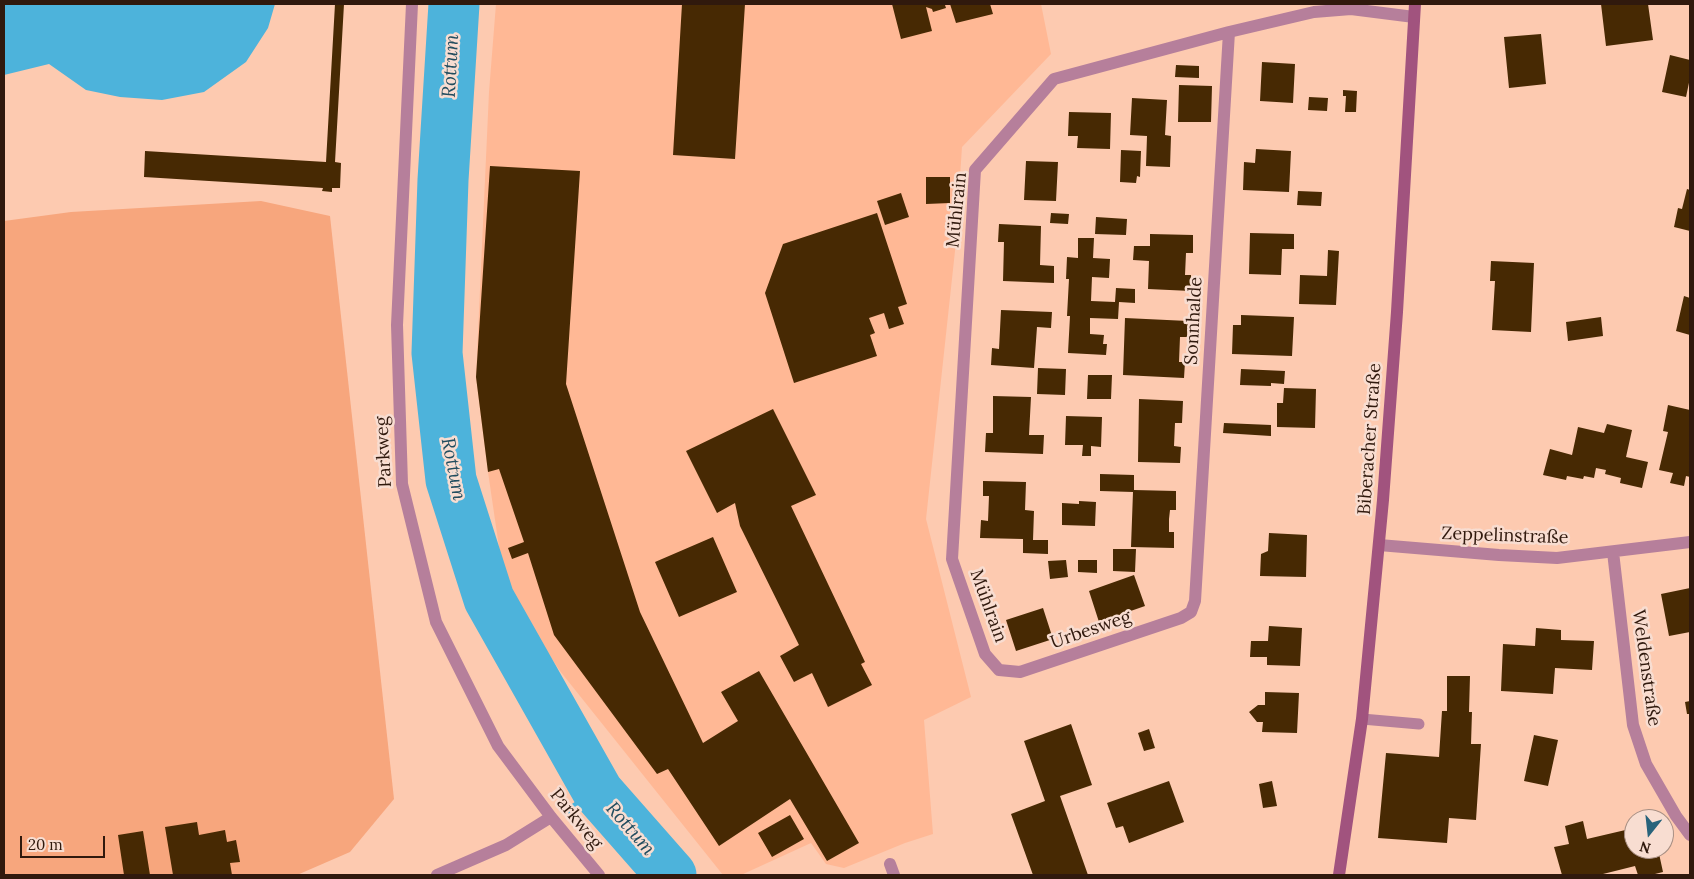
<!DOCTYPE html>
<html>
<head>
<meta charset="utf-8">
<style>
  body { margin:0 }
  #map { position:relative; width:1694px; height:879px; overflow:hidden; background:#fdcab0; font-family:Lora,serif }
  canvas { display:block }
  .frame { position:absolute; inset:0; border:5px solid #30190d; pointer-events:none }
  .north { position:absolute; left:1624px; top:809px; width:50px; height:50px; box-sizing:border-box; background:#f8ddd1; border:1px solid #a88f83; border-radius:50%; rotate:196deg; font-size:14px; font-weight:700; line-height:20px; text-align:center; color:#30190d }
  .north::after { content:''; display:block; margin:auto; width:18px; height:22px; background:#28637b; clip-path:polygon(50% 0,100% 100%,50% 72%,0 100%) }
  .scale { position:absolute; left:20px; top:836px; width:85px; height:22px; box-sizing:border-box; border:2px solid #30190d; border-top:0; padding-left:6px; font-size:15px; line-height:18px; white-space:nowrap; color:#30190d; -webkit-text-stroke:4px #f8ddd1; paint-order:stroke }
</style>
</head>
<body>
<div id="map">
<canvas width="1694" height="879"></canvas>
<div class="frame"></div>
<div class="north">N</div>
<div class="scale">20 m</div>
</div>
<script>
const ctx = document.querySelector('canvas').getContext('2d');
ctx.lineJoin = 'round';
function fillPath(path, color) {
  ctx.fillStyle = color;
  ctx.fill(path, 'evenodd');
}
function strokePath(path, color, width, dash) {
  ctx.strokeStyle = color;
  ctx.lineWidth = width;
  ctx.lineCap = dash ? 'butt' : 'round';
  ctx.setLineDash(dash || []);
  ctx.stroke(path);
}
function label(font, color, halo, rows, align = 'center') {
  ctx.font = font + ' Lora,serif';
  ctx.lineWidth = 5;
  ctx.setLineDash([]);
  ctx.textBaseline = 'middle';
  ctx.strokeStyle = halo;
  ctx.fillStyle = color;
  for (const [text, x, y, turn = 0] of rows) {
    ctx.save();
    ctx.translate(x, y);
    ctx.rotate((+turn || 0) * Math.PI / 180);
    ctx.textAlign = isNaN(turn) ? turn : align;
    if (halo) ctx.strokeText(text, 0, 0);
    ctx.fillText(text, 0, 0);
    ctx.restore();
  }
}
fillPath(new Path2D(`
  M496,4H1041L1051,54L962,147L955,251L926,519L971,697L924,720L933,834L905,843L844,868L826,864L811,843L741,875H723L560,671L505,588L488,472L476,377L489,92Z`), '#ffb895');
fillPath(new Path2D(`
  M261,201L330,216L394,799L350,852L297,875H4V221L71,212Z`), '#f7a67d');
fillPath(new Path2D(`
  M4,4H275L268,28L246,62L204,92L162,100L120,97L86,90L49,64L4,75Z`), '#4db3db');
strokePath(new Path2D(`
  M571,810L598,792`), '#4db3db', 9);
strokePath(new Path2D(`
  M454,4L443,180L437,353L451,480L489,599L598,792L671,875`), '#4db3db', 51);
fillPath(new Path2D(`
  M335,4H344L335,162L341,163L340,188H332V192L322,191L323,188L144,177L145,151L326,162Z
  M682,4H745L735,159L673,155Z
  M892,4H947L945,5L946,8L933,12L932,9L926,7L932,31L901,39Z
  M950,4H990L993,14L956,23Z
  M1601,4H1648L1653,40L1606,46Z
  M1541,34L1546,84L1509,88L1504,37Z
  M1670,55L1690,60V78L1686,97L1662,92Z
  M1262,62L1295,64L1293,103L1260,101Z
  M1176,65L1199,66V78L1175,77Z
  M1179,85L1212,86L1211,122H1178Z
  M1343,90L1357,91L1356,112H1345L1346,96H1343Z
  M1309,97L1328,98L1327,111L1308,110Z
  M1132,98L1167,100L1165,135L1171,136L1170,167L1146,166L1147,136L1130,135Z
  M1069,112L1111,113L1110,149L1077,148L1078,136H1068Z
  M1256,149L1291,151L1289,192L1243,190L1244,162L1255,163Z
  M1121,150L1141,151L1140,177L1137,176L1136,183L1120,182Z
  M1026,161L1058,162L1056,201L1024,200Z
  M490,166L580,171L566,384L640,612L703,743L738,721L721,692L759,671L859,843L827,861L790,799L719,846L668,769L657,774L554,635L528,553L512,559L508,548L524,542L499,469L488,472L476,377Z
  M926,177H950V203L926,204Z
  M1687,189L1690,190V231L1674,227L1678,208L1682,209Z
  M1298,191L1322,192L1321,206L1297,205Z
  M901,193L909,217L885,225L877,201Z
  M877,213L907,304L898,307L904,324L889,329L884,313L869,318L875,333L870,335L877,356L794,383L765,293L783,244Z
  M1051,213L1069,214L1068,224L1050,223Z
  M1096,217L1127,219L1126,235L1095,234Z
  M999,224L1041,226L1040,265L1054,266V283L1003,281L1004,242H998Z
  M1250,233L1294,234V249H1282L1281,275L1249,274Z
  M1150,234L1193,235V253H1186L1185,275H1191V291L1148,289L1149,261L1133,260L1134,246H1150Z
  M1078,238H1094L1093,258L1110,259L1109,278L1092,277L1091,301L1115,302L1116,288L1135,289V303L1119,302L1118,319L1090,318V334L1104,335L1103,344H1107L1106,355L1068,353L1070,316H1067L1069,279H1066L1067,257L1078,258Z
  M1328,250L1339,251L1336,305L1299,304L1300,275L1327,276Z
  M1491,261L1534,263L1531,332L1492,330L1495,281H1490Z
  M1684,296L1690,298V335L1676,331Z
  M1001,310L1052,312L1051,328L1037,327L1034,368L991,365L992,348L999,349Z
  M1241,315L1294,317L1292,356L1232,354L1233,325H1241Z
  M1601,317L1603,336L1568,341L1566,322Z
  M1125,318L1188,321L1187,337H1180L1179,362H1185L1184,378L1123,375Z
  M1038,368L1066,369L1065,395L1037,394Z
  M1241,369L1285,371L1284,384L1271,383V386L1240,385Z
  M1088,375H1112L1111,399H1087Z
  M1284,388L1316,389L1315,428L1277,427V403H1283Z
  M993,396L1031,397L1029,435H1044L1043,454L985,452L986,433H993Z
  M1139,399L1183,401L1182,423H1175L1174,446L1181,447L1180,463L1138,462Z
  M1668,405L1690,410V477L1686,476L1684,486L1670,483L1673,473L1659,470L1668,432L1663,431Z
  M773,409L816,495L791,506L865,662L861,664L872,685L828,707L812,673L794,682L780,656L799,645L740,526L735,503L717,513L686,451Z
  M1066,416L1102,417L1101,447L1091,446V456H1082L1083,445H1065Z
  M1224,423L1271,425V436L1223,433Z
  M1607,424L1632,430L1626,457L1648,462L1642,488L1620,483L1621,478L1605,474L1606,470L1596,468L1594,478L1584,476L1583,479L1567,476L1566,480L1543,475L1550,449L1572,455L1578,427L1604,433Z
  M1100,474L1134,475V490L1176,491V510H1170L1169,519V532H1174V548L1131,547L1133,492L1100,491Z
  M983,481L1026,482L1025,510L1034,511L1033,540H1048V554L1023,553V539L980,538L981,520L988,521L989,496H983Z
  M1079,501L1096,502L1095,526L1062,525V503L1079,504Z
  M1269,533L1307,535L1306,577L1260,576L1261,554L1268,551Z
  M713,537L737,592L679,617L655,562Z
  M1113,549H1136L1135,572L1113,571Z
  M1066,560L1068,577L1050,579L1048,561Z
  M1078,560H1097V573L1078,572Z
  M1134,575L1145,606L1099,622L1089,591Z
  M1690,588V632L1669,636L1661,594Z
  M1043,608L1053,639L1016,651L1006,620Z
  M1269,626L1302,628L1300,666L1267,665V657H1250L1251,641H1268Z
  M1536,628L1561,630V640L1594,641L1592,670L1555,668L1553,694L1501,691L1503,644L1535,646Z
  M1447,676H1470L1469,712H1472L1471,744H1481L1476,820L1449,818L1447,843L1378,838L1386,753L1439,757L1442,711H1447Z
  M1265,692L1299,693L1297,733L1262,732L1263,722H1257L1249,712L1258,705H1265Z
  M1690,701V714H1687L1685,702Z
  M1071,724L1092,785L1060,796L1088,875H1033L1011,814L1045,801L1024,741Z
  M1149,729L1155,748L1144,751L1138,733Z
  M1534,735L1558,740L1548,786L1524,781Z
  M1169,781L1184,822L1129,843L1123,826L1116,828L1107,803Z
  M1272,781L1277,806L1263,808L1259,784Z
  M790,815L804,839L772,857L758,833Z
  M1583,821L1587,839L1634,828V849H1658L1663,872L1651,875H1638L1635,866L1599,875H1562L1554,847L1569,844L1565,826Z
  M197,822L199,835L225,830L227,842L236,840L240,862L230,863L232,875H173L165,827Z
  M143,831L150,875H124L118,835Z`), '#472903');
strokePath(new Path2D(`
  M1362,719L1419,724`), '#b67f9b', 11);
strokePath(new Path2D(`
  M412,4L397,325L402,484L436,622L498,746L551,817L599,875
  M1229,32L1195,601L1191,612L1181,618L1020,672L999,670L985,654L952,559L975,170L1054,79L1229,32L1314,12L1351,9L1414,17
  M1379,545L1499,555L1557,558L1690,542
  M1613,552L1633,725L1646,764L1676,816L1690,835
  M890,864L894,875
  M437,875L506,845L551,817`), '#b67f9b', 12);
strokePath(new Path2D(`
  M1339,875L1362,719L1383,500L1397,312L1415,4`), '#a1537e', 12);
label('18px', '#30190d', '#f8ddd1', [
  ["Mühlrain",957,210,-84],
  ["Sonnhalde",1194,321,-87],
  ["Biberacher Straße",1370,439,-86],
  ["Parkweg",384,452,-93],
  ["Zeppelinstraße",1505,536,2],
  ["Mühlrain",988,606,70],
  ["Urbesweg",1091,630,-19],
  ["Weldenstraße",1646,668,82],
  ["Parkweg",576,819,51]
]);
label('italic 19px', '#224d5f', '#f8ddd1', [
  ["Rottum",451,66,-87],
  ["Rottum",453,469,79],
  ["Rottum",630,829,49]
]);
</script>
</body>
</html>
